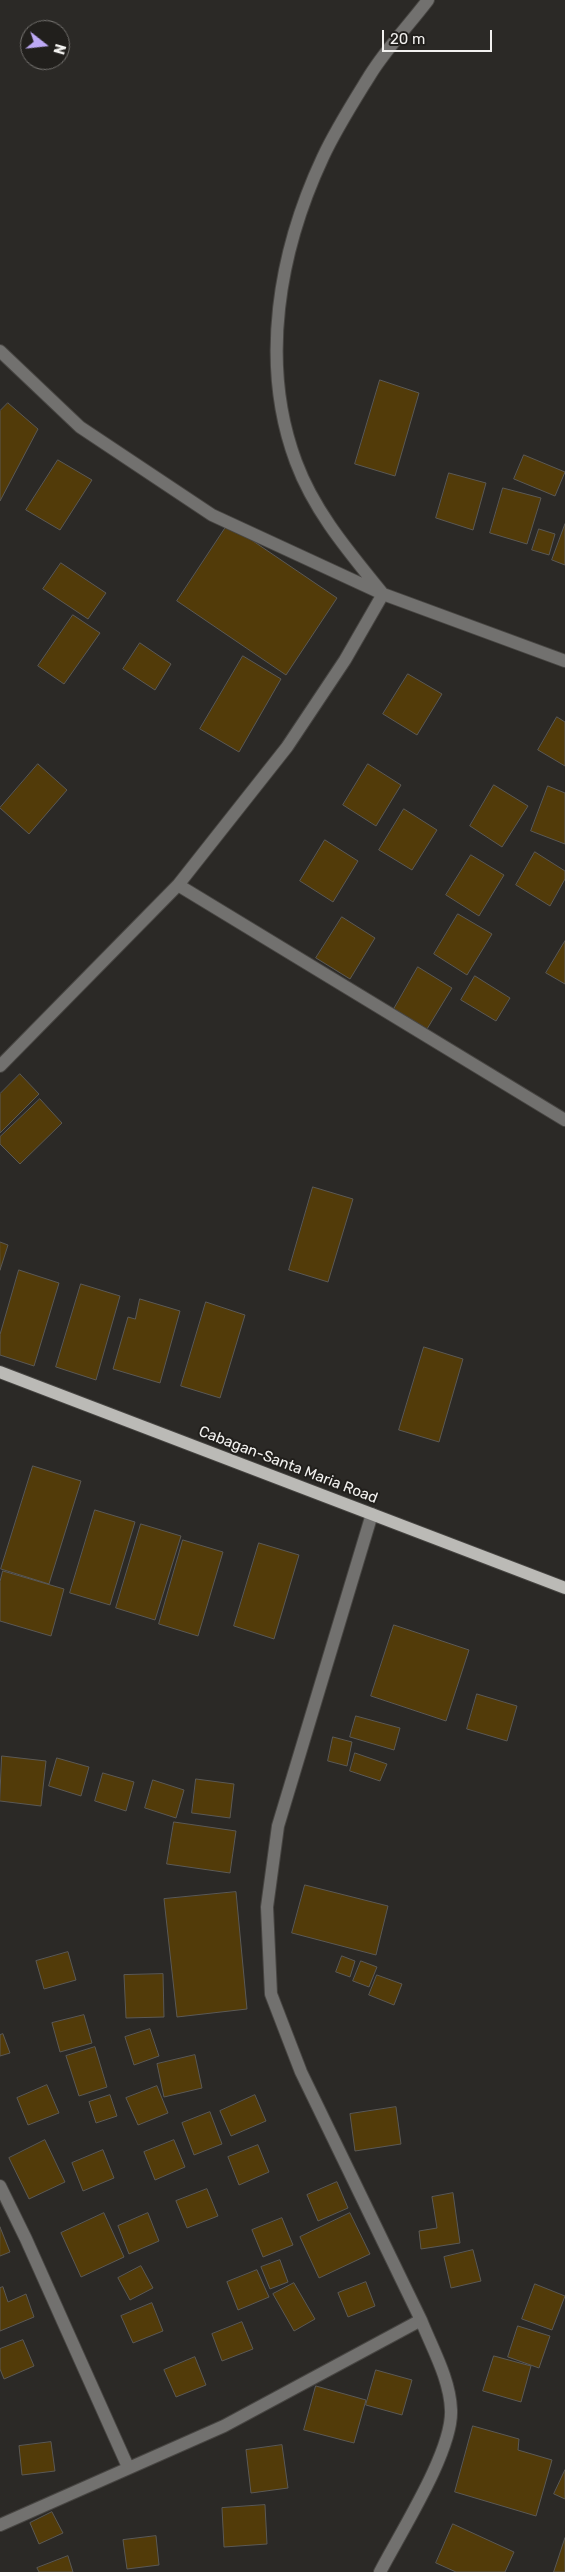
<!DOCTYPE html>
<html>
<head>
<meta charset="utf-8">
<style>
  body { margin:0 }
  #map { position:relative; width:565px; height:2572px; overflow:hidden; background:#2b2926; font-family:Rubik,sans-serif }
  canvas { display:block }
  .north { position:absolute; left:20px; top:20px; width:50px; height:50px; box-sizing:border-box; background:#211f1c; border:1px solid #757370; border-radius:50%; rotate:106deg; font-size:14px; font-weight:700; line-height:20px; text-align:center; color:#f2f1ef }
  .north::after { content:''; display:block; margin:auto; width:18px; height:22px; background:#bda9f5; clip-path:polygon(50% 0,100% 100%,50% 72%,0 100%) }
  .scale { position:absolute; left:382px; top:30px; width:110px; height:22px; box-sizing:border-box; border:2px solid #f2f1ef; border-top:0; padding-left:6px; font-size:15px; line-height:18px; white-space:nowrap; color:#f2f1ef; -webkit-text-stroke:4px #211f1c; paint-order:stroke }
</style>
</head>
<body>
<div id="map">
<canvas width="565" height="2572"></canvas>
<div class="north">N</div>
<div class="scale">20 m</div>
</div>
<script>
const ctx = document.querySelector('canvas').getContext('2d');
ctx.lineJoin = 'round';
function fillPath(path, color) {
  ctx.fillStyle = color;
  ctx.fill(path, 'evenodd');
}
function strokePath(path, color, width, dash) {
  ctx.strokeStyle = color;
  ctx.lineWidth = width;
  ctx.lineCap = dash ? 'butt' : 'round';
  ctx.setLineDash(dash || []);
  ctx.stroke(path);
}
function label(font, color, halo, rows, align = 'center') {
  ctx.font = font + ' Rubik,sans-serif';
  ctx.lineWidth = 4;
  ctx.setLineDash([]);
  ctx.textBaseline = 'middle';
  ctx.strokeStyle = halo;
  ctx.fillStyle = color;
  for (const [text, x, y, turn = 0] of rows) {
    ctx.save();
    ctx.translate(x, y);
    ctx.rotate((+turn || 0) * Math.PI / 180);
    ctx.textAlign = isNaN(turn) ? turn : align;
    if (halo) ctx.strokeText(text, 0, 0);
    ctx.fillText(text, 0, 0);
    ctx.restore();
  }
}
const building = new Path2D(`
  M380,380L419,393L395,476L355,464Z
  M8,403L38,429L0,501V411Z
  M524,455L565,472L555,496L514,479Z
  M58,460L92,480L60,530L26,510Z
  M449,473L486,483L473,530L436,518Z
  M503,488L541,498L527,544L490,533Z
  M228,524L337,598L286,675L177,601Z
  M565,524V565L552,560Z
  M539,529L555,534L549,555L532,550Z
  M61,563L106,593L88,619L43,589Z
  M73,615L100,633L64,684L38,666Z
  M140,643L171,664L155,690L123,669Z
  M243,656L281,679L239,752L200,729Z
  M408,674L442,694L417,735L383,714Z
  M557,717L565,722V766L538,750Z
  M38,764L67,790L29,834L0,808Z
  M368,764L401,785L376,826L343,805Z
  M494,785L528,806L502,847L470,826Z
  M548,786L565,793V844L531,831Z
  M404,809L437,830L412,870L379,850Z
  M325,840L358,861L333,902L300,881Z
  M535,852L565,871V879L550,906L516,885Z
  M471,855L504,875L479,916L446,895Z
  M458,914L492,934L467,975L434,954Z
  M342,917L375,938L350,979L316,958Z
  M565,941V984L546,973Z
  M418,967L452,988L427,1029L394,1009Z
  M475,976L510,998L496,1021L461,1000Z
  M20,1074L39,1094L0,1133V1094Z
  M40,1099L62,1123L20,1164L0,1144V1137Z
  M313,1187L353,1199L328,1282L289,1270Z
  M0,1242L8,1245L0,1270Z
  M19,1270L59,1283L34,1366L0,1355V1335Z
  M81,1284L120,1296L96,1380L56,1367Z
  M140,1299L180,1311L160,1383L113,1369L128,1317L135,1319Z
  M206,1302L245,1315L220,1398L181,1386Z
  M424,1347L463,1359L439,1442L399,1430Z
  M33,1466L81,1481L49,1584L1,1569Z
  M95,1510L135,1522L110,1605L70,1593Z
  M141,1524L181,1536L155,1620L116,1608Z
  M183,1540L223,1552L198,1636L159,1624Z
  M259,1543L299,1555L274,1639L234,1626Z
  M3,1571L64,1589L51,1636L0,1621V1582Z
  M394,1625L469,1650L446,1721L371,1696Z
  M477,1694L517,1706L507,1741L467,1729Z
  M356,1716L400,1728L394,1750L350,1737Z
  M333,1737L352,1742L347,1766L328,1761Z
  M355,1753L387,1764L380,1781L350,1771Z
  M2,1756L46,1761L41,1806L0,1801Z
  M57,1758L89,1767L81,1796L49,1786Z
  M103,1773L134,1782L126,1811L95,1801Z
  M196,1779L234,1784L230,1818L192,1813Z
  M153,1780L184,1790L176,1818L145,1808Z
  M174,1822L236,1831L230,1873L167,1864Z
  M305,1885L388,1906L376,1955L292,1933Z
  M236,1892L247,2009L177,2017L164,1899Z
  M68,1952L76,1980L44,1989L36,1961Z
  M342,1956L355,1961L350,1977L336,1972Z
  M361,1961L377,1967L369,1987L353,1981Z
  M163,1974L164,2017L126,2018L124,1975Z
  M377,1975L402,1984L394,2005L369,1995Z
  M84,2015L92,2043L60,2052L52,2023Z
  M150,2029L159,2056L134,2065L125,2037Z
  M3,2034L10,2053L0,2056V2035Z
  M95,2047L107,2087L79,2096L66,2056Z
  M195,2055L202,2088L164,2097L157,2064Z
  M47,2085L59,2113L28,2125L17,2098Z
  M157,2086L168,2113L138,2125L126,2098Z
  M110,2095L117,2116L96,2123L89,2102Z
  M255,2095L266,2121L231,2136L220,2111Z
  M396,2107L401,2144L355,2151L350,2114Z
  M210,2112L222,2144L194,2155L182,2123Z
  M45,2140L65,2182L29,2199L9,2158Z
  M174,2140L185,2167L155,2180L144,2152Z
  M258,2145L269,2172L239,2185L228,2157Z
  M103,2150L114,2178L83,2191L72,2163Z
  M337,2182L348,2208L318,2221L307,2195Z
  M207,2189L218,2216L187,2228L176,2201Z
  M453,2193L460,2243L421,2249L419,2231L437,2228L432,2197Z
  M104,2213L124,2257L81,2277L61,2233Z
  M148,2213L159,2241L129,2254L118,2226Z
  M350,2213L370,2254L319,2278L300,2237Z
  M282,2218L293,2245L263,2257L252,2230Z
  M0,2227L10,2252L0,2256Z
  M473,2250L481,2281L451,2288L444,2257Z
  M280,2260L288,2282L270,2289L261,2267Z
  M141,2266L153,2288L130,2300L118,2278Z
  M257,2270L269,2297L238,2310L227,2282Z
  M366,2282L375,2306L348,2317L338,2293Z
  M294,2283L315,2319L294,2331L273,2294Z
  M535,2284L565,2296L552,2330L522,2319Z
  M3,2287L8,2302L26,2294L34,2317L0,2331V2288Z
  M152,2303L163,2331L133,2343L121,2316Z
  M242,2322L253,2349L222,2361L212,2334Z
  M518,2326L550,2336L539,2368L508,2357Z
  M23,2340L34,2366L4,2379L0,2369V2349Z
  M494,2356L531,2366L521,2402L483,2391Z
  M195,2357L206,2385L176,2397L164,2370Z
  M376,2370L412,2380L402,2415L366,2405Z
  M316,2386L366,2400L354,2443L304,2430Z
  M473,2426L519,2439L518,2450L552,2460L536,2516L455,2492Z
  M51,2442L55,2471L22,2475L19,2446Z
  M282,2445L288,2488L251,2493L246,2450Z
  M565,2470V2499L554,2494Z
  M265,2505L267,2544L224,2547L222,2508Z
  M52,2512L63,2533L39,2544L30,2523Z
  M453,2524L514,2552L505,2572H456L436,2563Z
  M156,2536L159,2565L127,2569L123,2540Z
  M565,2538V2572H554Z
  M68,2556L73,2572H39L37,2568Z`);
fillPath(building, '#523b09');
strokePath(building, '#5b5955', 1);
const minor = new Path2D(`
  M0,351L80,427L212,515L383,594L565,661
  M178,885L565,1120
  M0,1066L178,885L287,747L345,660L383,594C350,553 315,513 296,462C259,363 279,251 323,157C336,129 354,101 370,75C386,49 409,25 428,0
  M372,1514L278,1826L267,1907L271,1994L301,2072L421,2320
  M0,2186L26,2239L128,2467
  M0,2525L224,2426L421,2320C432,2348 450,2379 451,2410C453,2451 400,2533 380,2572`);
const major = new Path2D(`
  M0,1372L565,1588`);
strokePath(minor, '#474542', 14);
strokePath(major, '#474542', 14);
strokePath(minor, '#72716f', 12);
strokePath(major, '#bbbab6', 12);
label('15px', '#f2f1ef', '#211f1c', [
  ["Cabagan-Santa Maria Road",288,1465,21]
]);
</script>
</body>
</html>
